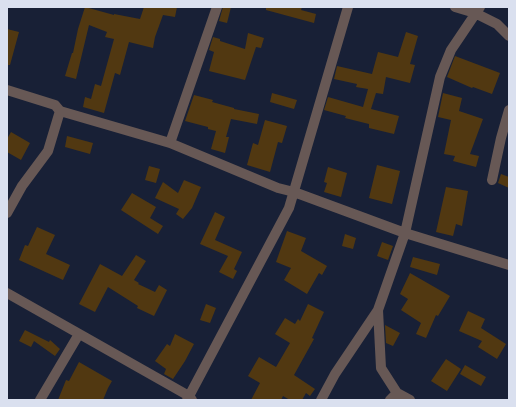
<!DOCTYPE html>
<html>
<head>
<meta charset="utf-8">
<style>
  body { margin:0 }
  #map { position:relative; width:516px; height:407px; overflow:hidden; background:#182036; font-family:"Fira Sans Condensed",sans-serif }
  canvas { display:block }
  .frame { position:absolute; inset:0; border:8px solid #dae0ef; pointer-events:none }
</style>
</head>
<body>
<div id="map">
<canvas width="516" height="407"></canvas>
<div class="frame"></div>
</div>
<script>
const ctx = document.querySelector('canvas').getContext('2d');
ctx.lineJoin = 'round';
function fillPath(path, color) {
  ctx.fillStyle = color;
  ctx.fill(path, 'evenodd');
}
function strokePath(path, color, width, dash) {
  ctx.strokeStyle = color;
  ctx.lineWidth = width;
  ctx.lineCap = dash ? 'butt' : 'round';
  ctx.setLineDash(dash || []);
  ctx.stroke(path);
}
fillPath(new Path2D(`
  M85,7L114,15V14L140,19L144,7H177L175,17L163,15L155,37L153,48L129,42L120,75L115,73L104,113L83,107L85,97L91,99L95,84L101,86L114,39L105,37L107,32L89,25L76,79L65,76L72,53H73L78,29Z
  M223,7H231L227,23L219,21Z
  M266,7H302L301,10L316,14L314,23L266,10Z
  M7,29L19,32L10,65H7Z
  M406,32L418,36L410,64L415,65L410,83L386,77L383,94L376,93L371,109L399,116L394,134L369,128V124L345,118L346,116L324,110L328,97L363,107L368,89L356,87L357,84L334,79L337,66L372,74L378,52L398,57Z
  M248,33L264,38L261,48L256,47L245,80L209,71L214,52L209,50L213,37L220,39V41L245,49Z
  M455,56L500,73L492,94L473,87L472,88L447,77Z
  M272,93L297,100L294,109L270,102Z
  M443,93L462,98L459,111L483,119L470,154L479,156L476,167L453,161L455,156L444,154L451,120L438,117Z
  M194,95L213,100L212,102L234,108V109L259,114L257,124L231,119L226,137H229L225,153L211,149L216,131L208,129V127L185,121Z
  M265,120L287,126L282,143L278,142L270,172L247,165L253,143L258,145Z
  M11,132L30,143L21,160L7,152V139Z
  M67,136L93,143L90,154L65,147Z
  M377,165L400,171L392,204L369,198Z
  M149,166L160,169L156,183L145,180Z
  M328,167L347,173L341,197L324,192L327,183L324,182Z
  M501,174L509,177V188L498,183Z
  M184,180L201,187L192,208L183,219L176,214L179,209L155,198L163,182L178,193Z
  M446,187L468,191L462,226L456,224L453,236L436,232Z
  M132,193L156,207L150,218L163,226L158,234L121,210Z
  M215,212L225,217L215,240L242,252L234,269L237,271L233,279L219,272L228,256L200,244Z
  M37,227L55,235L46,254L70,265L63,280L19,260L25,245L28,246Z
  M287,231L306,238L301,251L327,266L322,275L319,273L307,294L284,280L291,268L276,262Z
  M345,234L356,238L353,249L342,246Z
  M382,242L393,246L388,260L377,256Z
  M136,255L146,261L134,280L139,283L138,284L155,292L159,285L167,290L154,316L137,308L138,306L108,287L95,312L79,304L100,264L122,276Z
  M413,257L440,264L437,275L410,267Z
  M410,273L450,296L438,316L436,315L426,338L416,334L421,323L401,310L408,299L400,294Z
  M206,304L216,308L210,323L200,320Z
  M308,304L324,312L312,338L314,339L294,375L315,389L310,396L306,393L302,400H290L283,396L281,400H251L260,383L248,376L259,357L276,367L290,343L275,334L285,318L295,324L298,319L300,321Z
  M468,311L485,319L481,328L506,344L497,359L478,347L482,341L459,331Z
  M385,325L400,333L393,346L386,343Z
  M25,330L49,342L50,340L60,349L55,356L34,341L31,347L19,341Z
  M175,334L194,344L185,361L173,379L164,374L166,369L155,361L167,344L170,346Z
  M446,359L461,369L447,391L431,381Z
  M79,362L112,381L108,388L103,400H58L66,380L69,381Z
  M465,365L486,377L481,386L460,374Z`), '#513811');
strokePath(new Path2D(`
  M455,7L475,13L497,24L509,36
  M7,90L55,105L60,111L170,143L278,188L294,192L405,233L509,265
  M170,143L217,7
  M492,180L501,138L509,110
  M7,213L22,186L48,151L60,111
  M7,293L189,396L192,400
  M378,310L381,368L397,393
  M40,400L79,334
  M187,400L289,208L348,7
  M321,400L335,374L378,310L405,233L440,77L451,50L480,7
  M390,400L397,393L410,400`), '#675855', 10);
</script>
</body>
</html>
